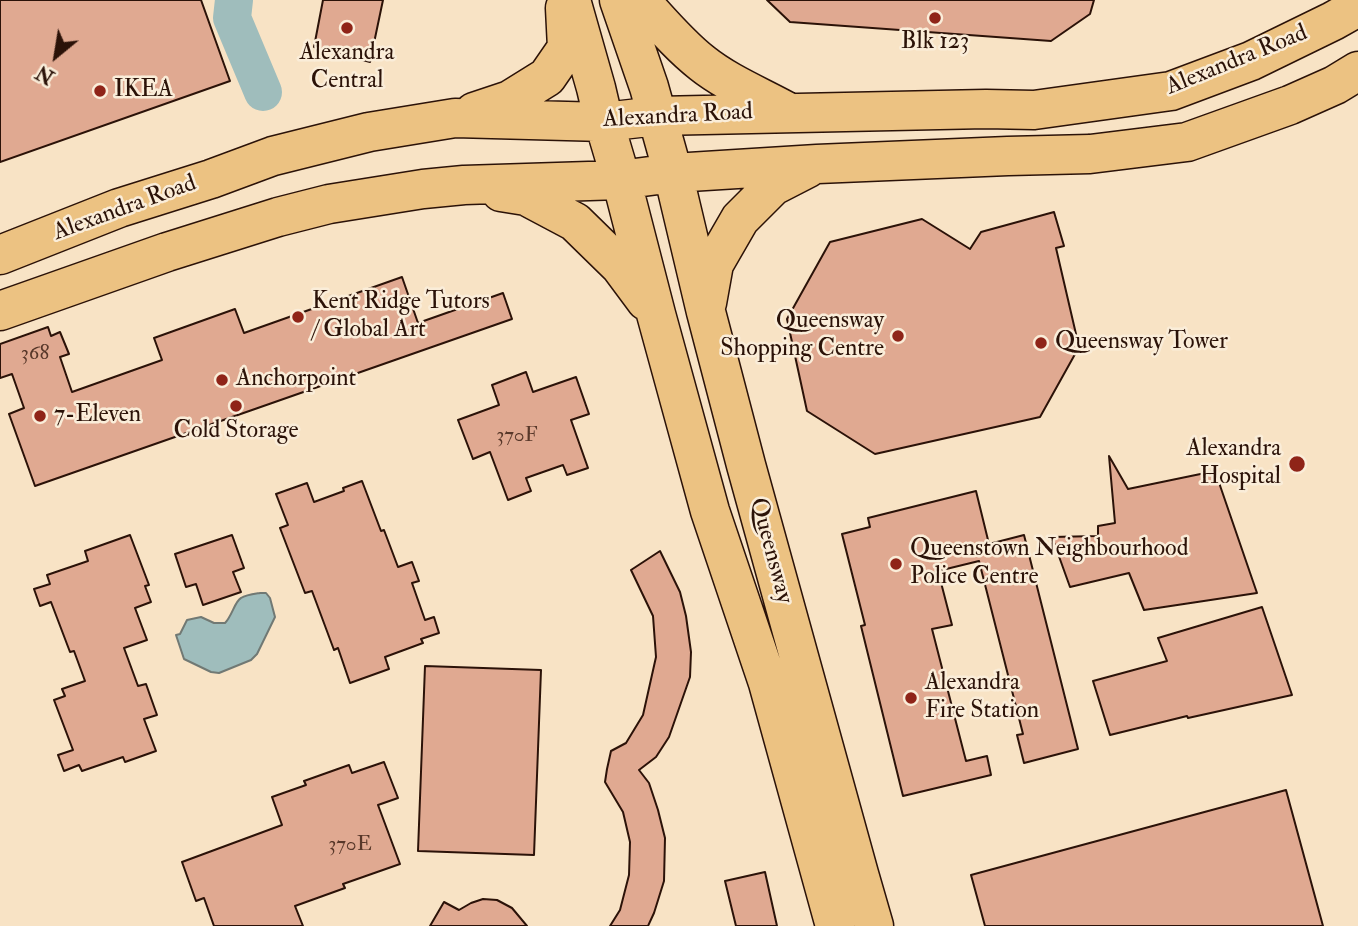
<!DOCTYPE html>
<html>
<head>
<meta charset="utf-8">
<style>
  body { margin:0 }
  #map { position:relative; width:1358px; height:926px; overflow:hidden; background:#f8e3c5; font-family:"IM FELL Double Pica",serif }
  canvas { display:block }
  .north { position:absolute; left:21px; top:21px; width:70px; height:70px; -webkit-text-stroke:5px #faedd9; paint-order:stroke; rotate:210deg; font-size:19px; font-weight:700; line-height:28px; text-align:center; color:#2b1208 }
  .north::after { content:''; display:block; margin:auto; width:24px; height:32px; background:#2b1208; clip-path:polygon(50% 0,100% 100%,50% 72%,0 100%) }
</style>
</head>
<body>
<div id="map">
<canvas width="1358" height="926"></canvas>
<div class="north">N</div>
</div>
<script>
const ctx = document.querySelector('canvas').getContext('2d');
ctx.lineJoin = 'round';
function fillPath(path, color) {
  ctx.fillStyle = color;
  ctx.fill(path, 'evenodd');
}
function strokePath(path, color, width, dash) {
  ctx.strokeStyle = color;
  ctx.lineWidth = width;
  ctx.lineCap = dash ? 'butt' : 'round';
  ctx.setLineDash(dash || []);
  ctx.stroke(path);
}
function label(font, color, halo, rows, align = 'center') {
  ctx.font = font + ' "IM FELL Double Pica",serif';
  ctx.lineWidth = 5;
  ctx.setLineDash([]);
  ctx.textBaseline = 'middle';
  ctx.strokeStyle = halo;
  ctx.fillStyle = color;
  for (const [text, x, y, turn = 0] of rows) {
    ctx.save();
    ctx.translate(x, y);
    ctx.rotate((+turn || 0) * Math.PI / 180);
    ctx.textAlign = isNaN(turn) ? turn : align;
    if (halo) ctx.strokeText(text, 0, 0);
    ctx.fillText(text, 0, 0);
    ctx.restore();
  }
}
const water = new Path2D(`
  M260,593H266L270,598L275,617L257,654L251,660L219,673L211,672L184,659L176,635L180,634L187,620L201,617L214,623H225C232,616 235,601 241,598C246,595 254,594 260,593Z`);
fillPath(water, '#9fbdbc');
strokePath(water, '#717974', 2);
strokePath(new Path2D(`
  M234,0L232,18L263,92`), '#9fbdbc', 38);
const building = new Path2D(`
  M0,0H201L230,81L0,162Z
  M323,0H383L370,62L314,47Z
  M767,0H1094L1090,14L1051,41L790,22Z
  M1054,212L1064,246L1056,248L1079,347L1040,417L875,454L807,411L787,319L830,242L922,219L970,249L981,232Z
  M402,277L418,323L503,293L512,319L35,486L9,414L24,408L12,374L0,378V344L48,327L51,336L60,332L69,354L60,357L72,392L162,360L154,338L207,319L235,309L244,333Z
  M526,372L533,392L576,377L589,414L571,420L588,468L567,475L563,465L526,478L531,491L508,500L490,452L473,459L458,420L499,405L492,385Z
  M1109,456L1128,489L1215,471L1257,593L1144,610L1129,573L1070,587L1052,537L1098,536V526L1115,523Z
  M362,481L381,531L384,530L398,567L412,562L419,581L412,583L425,620L434,617L439,633L421,639L423,643L385,657L389,669L350,683L338,648L334,650L312,591L305,593L280,528L288,525L276,494L307,483L314,502L344,491L343,488Z
  M976,491L989,544L1024,535L1078,749L1024,763L1017,735L1023,734L979,561L938,571L952,625L932,629L966,761L987,756L991,775L903,796L861,626L865,625L842,534L870,527L868,518Z
  M130,535L149,585L145,586L151,602L135,608L147,640L124,648L138,686L146,684L157,715L144,719L156,751L125,762L123,757L82,771L79,765L64,771L58,755L73,750L54,700L65,696L62,689L85,681L74,651L70,652L51,602L40,606L34,589L50,584L47,575L88,561L85,551Z
  M232,535L244,568L233,572L241,592L203,605L196,584L186,587L175,554Z
  M660,551L680,592L686,616L691,652L690,677L669,737L656,757L639,770L649,783L658,810L665,838L664,881L654,913L648,926H610L620,910L629,875L630,842L623,812L605,782L607,769L611,751L626,743L643,715L656,657L653,616L631,570Z
  M1262,607L1292,695L1188,718L1187,716L1110,735L1093,681L1167,661L1158,638Z
  M425,666L541,670L534,855L418,851Z
  M384,762L398,798L378,805L400,864L343,884L345,888L295,906L303,926H214L204,898L196,901L182,862L282,825L272,797L306,785L304,781L349,765L352,773Z
  M1286,790L1323,926H985L971,875Z
  M765,872L777,926H736L725,881Z
  M483,899L497,900L512,908L527,926H430L444,902L459,910L471,903Z`);
fillPath(building, '#e0a991');
strokePath(building, '#2b1208', 2);
const primary = new Path2D(`
  M571,0L596,88L604,122L623,186L656,314L710,511L768,683L835,926
  M619,0L649,87L673,173L706,312L746,465L859,874L874,926
  M640,0C660,22 679,45 702,63C727,83 759,96 788,112
  M474,112L510,100L547,77L567,48L565,8
  M501,192L526,196L575,222L620,266L646,301
  M0,255L119,208L211,179L273,156L369,132L455,118L604,122L657,116L986,109L1034,110L1171,91L1251,61L1333,21L1358,7
  M707,303L714,264L740,219L773,186L808,168
  M0,311L167,252L278,217L329,204L423,189L464,185L620,180L673,173L817,164L1008,156L1090,154L1187,142L1290,105L1335,85L1358,71`);
strokePath(primary, '#2b1208', 41);
strokePath(primary, '#ecc282', 38);
for (const [x, y, r, color] of [
  [935,18,7,"#8f2418"],
  [347,28,7,"#8f2418"],
  [100,91,7,"#8f2418"],
  [298,317,7,"#8f2418"],
  [898,336,7,"#8f2418"],
  [1041,343,7,"#8f2418"],
  [222,380,7,"#8f2418"],
  [236,406,7,"#8f2418"],
  [40,416,7,"#8f2418"],
  [1297,464,9,"#8f2418"],
  [896,564,7,"#8f2418"],
  [911,698,7,"#8f2418"]
]) {
  const dot = new Path2D();
  dot.arc(x, y, r, 0, 2 * Math.PI);
  ctx.fillStyle = color;
  ctx.fill(dot);
  strokePath(dot, '#faedd9', 2.5);
}
label('21px', '#58382a', null, [
  ["368",35,354],
  ["370F",517,436],
  ["370E",350,845]
]);
label('24px', '#2b1208', '#faedd9', [
  ["Blk 123",935,43,"center"],
  ["Alexandra",347,54,"center"],
  ["Central",347,82,"center"],
  ["IKEA",114,91],
  ["Kent Ridge Tutors",312,303],
  ["/ Global Art",312,331],
  ["Queensway",884,322,"right"],
  ["Shopping Centre",884,350,"right"],
  ["Queensway Tower",1055,343],
  ["Anchorpoint",236,380],
  ["7-Eleven",54,416],
  ["Cold Storage",236,432,"center"],
  ["Alexandra",1281,450,"right"],
  ["Hospital",1281,478,"right"],
  ["Queenstown Neighbourhood",910,550],
  ["Police Centre",910,578],
  ["Alexandra",925,684],
  ["Fire Station",925,712]
], 'left');
label('24px', '#2b1208', '#faedd9', [
  ["Alexandra Road",1237,61,-22],
  ["Alexandra Road",678,117,-3],
  ["Alexandra Road",125,209,-20],
  ["Queensway",770,551,75]
]);
</script>
</body>
</html>
